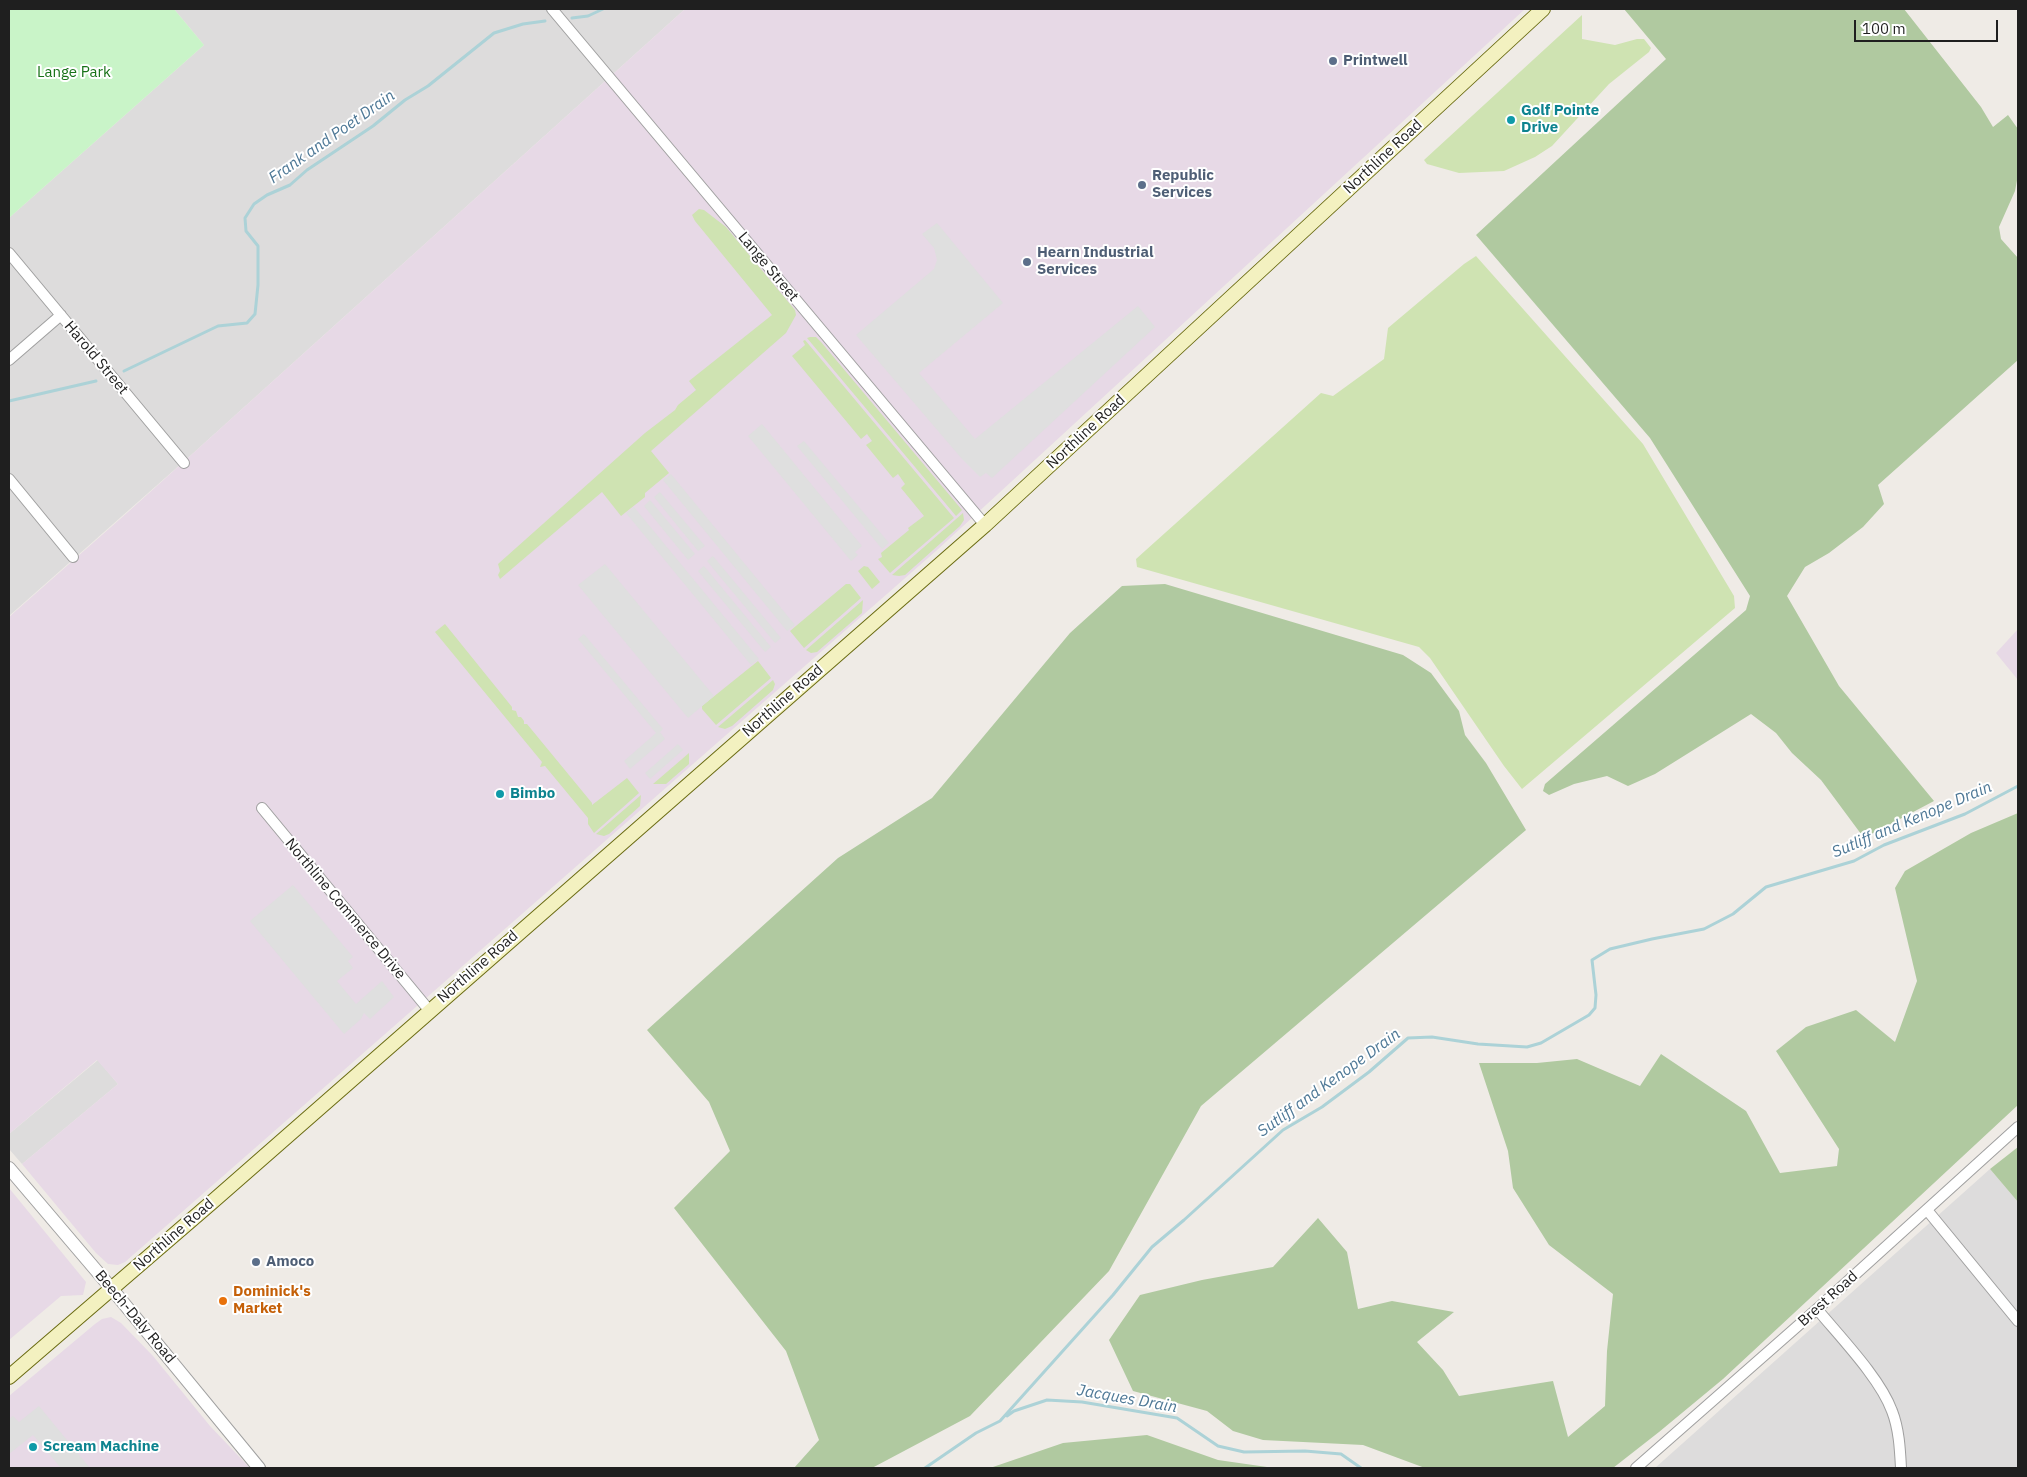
<!DOCTYPE html>
<html>
<head>
<meta charset="utf-8">
<style>
  body { margin:0 }
  #map { position:relative; width:2027px; height:1477px; overflow:hidden; background:#efebe6; font-family:"IBM Plex Sans",sans-serif }
  canvas { display:block }
  .frame { position:absolute; inset:0; border:10px solid #1f1f1f; pointer-events:none }
  .scale { position:absolute; left:1854px; top:20px; width:144px; height:22px; box-sizing:border-box; border:2px solid #1f1f1f; border-top:0; padding-left:6px; font-size:15px; line-height:18px; white-space:nowrap; color:#1f1f1f; -webkit-text-stroke:4px #fff; paint-order:stroke }
</style>
</head>
<body>
<div id="map">
<canvas width="2027" height="1477"></canvas>
<div class="frame"></div>
<div class="scale">100 m</div>
</div>
<script>
const ctx = document.querySelector('canvas').getContext('2d');
ctx.lineJoin = 'round';
function fillPath(path, color) {
  ctx.fillStyle = color;
  ctx.fill(path, 'evenodd');
}
function strokePath(path, color, width, dash) {
  ctx.strokeStyle = color;
  ctx.lineWidth = width;
  ctx.lineCap = dash ? 'butt' : 'round';
  ctx.setLineDash(dash || []);
  ctx.stroke(path);
}
function label(font, color, halo, rows, align = 'center') {
  ctx.font = font + ' "IBM Plex Sans",sans-serif';
  ctx.lineWidth = 4;
  ctx.setLineDash([]);
  ctx.textBaseline = 'middle';
  ctx.strokeStyle = halo;
  ctx.fillStyle = color;
  for (const [text, x, y, turn = 0] of rows) {
    ctx.save();
    ctx.translate(x, y);
    ctx.rotate((+turn || 0) * Math.PI / 180);
    ctx.textAlign = isNaN(turn) ? turn : align;
    if (halo) ctx.strokeText(text, 0, 0);
    ctx.fillText(text, 0, 0);
    ctx.restore();
  }
}
fillPath(new Path2D(`
  M174,9H685L190,456L9,616V218L204,45Z
  M98,1060L118,1084L22,1164L9,1149V1134Z
  M1990,1169L2018,1202V1468H1655Z`), '#dddcdc');
fillPath(new Path2D(`
  M685,9H1525L936,551L125,1262L118,1265L108,1264L96,1253L22,1164L118,1084L97,1060L9,1134V617L128,512Z
  M2018,629V680L1996,653Z
  M9,1188L86,1282L83,1295L61,1296L9,1340Z
  M111,1317L121,1323L153,1356L210,1426L250,1468H9V1396L95,1324L102,1319Z`), '#e7d9e6');
fillPath(new Path2D(`
  M1582,15V39L1615,45L1637,39H1644L1651,48L1649,52L1609,84L1552,146L1535,157L1504,171L1459,173L1427,164L1424,160Z
  M699,209L704,210L726,227L795,310L796,315L786,333L651,451L669,473L645,493V497L621,516L602,492L500,579L498,575L500,571L498,564L645,433L675,410L678,405L696,390L689,381L772,315L695,221L692,215Z
  M1476,256L1643,444L1734,596L1735,608L1522,789L1504,766L1430,658L1419,647L1137,567L1136,559L1321,393L1333,396L1384,359L1388,328L1464,264Z
  M810,337H816L821,342L962,510L956,516L807,338Z
  M805,340L954,518L890,573L878,559L882,557L881,553L909,530L908,528L924,516L901,488L905,484L898,474L893,478L866,445L872,441L867,434L861,439L792,356L805,345L803,341Z
  M963,513L964,520L960,526L905,575L899,576L892,575Z
  M864,566L868,567L880,582L872,589L858,571Z
  M846,584H850L861,598L804,648L790,631Z
  M863,600L862,613L817,652L811,653L806,650Z
  M445,624L512,707V710L516,711L518,717H521L524,721V724H527L592,803V805L627,778L639,793L594,833L588,824V818L545,766L540,767L542,762L435,632Z
  M758,661L771,678L716,725L702,709V706Z
  M773,680L775,684L773,690L732,726L725,729L718,727Z
  M689,753V764L666,784H653Z
  M641,795L640,806L609,834L604,836L596,834Z`), '#cfe3b2');
fillPath(new Path2D(`
  M1624,9H1904L1981,107L1993,127L2008,115L2018,129V175L2015,191L1999,227L2001,239L2018,258V360L1878,485L1884,504L1863,527L1829,553L1805,567L1787,596L1839,686L1934,801L1864,838L1821,780L1792,753L1776,733L1751,714L1655,774L1628,786L1607,776L1574,784L1549,795L1543,791L1545,784L1746,610L1750,596L1650,438L1476,235L1666,59Z
  M1165,584L1403,655L1431,673L1459,711L1465,735L1486,763L1526,830L1201,1106L1109,1271L970,1416L872,1468H794L819,1440L786,1351L674,1208L730,1151L709,1102L647,1030L838,858L932,798L1070,633L1122,586Z
  M2018,813V1105L1723,1379L1659,1432L1613,1468H1425L1363,1445L1263,1440L1233,1431L1207,1411L1133,1391L1109,1340L1140,1295L1202,1280L1273,1267L1318,1218L1347,1252L1358,1309L1392,1301L1454,1312L1417,1342L1443,1370L1459,1396L1553,1381L1568,1437L1605,1406L1607,1351L1613,1294L1549,1245L1513,1188L1508,1151L1479,1063H1537L1577,1059L1640,1086L1661,1054L1746,1111L1780,1173L1837,1166L1839,1149L1776,1051L1806,1027L1856,1010L1895,1042L1917,981L1895,888L1905,871L1971,833Z
  M2018,1147V1202L1990,1169Z
  M1147,1435L1218,1460L1274,1468H990L1063,1443Z`), '#b0c9a0');
fillPath(new Path2D(`
  M9,9H174L204,45L9,218Z`), '#c9f4c8');
fillPath(new Path2D(`
  M937,223L1003,303L919,373L975,439L1138,306L1155,327L992,478L986,473L980,477L962,459L856,335L934,269L937,260L934,248L922,234Z
  M762,424L862,546L855,552L858,555L851,561L748,436Z
  M804,441L889,543L882,549L797,446Z
  M671,474L795,625L787,631L663,480Z
  M660,492L705,546L698,551L654,497Z
  M650,500L695,554L688,560L644,506Z
  M634,507L759,659L751,665L626,513Z
  M713,556L781,638L775,643L707,561Z
  M605,564L714,696L688,718L578,585Z
  M704,566L771,647L765,652L698,571Z
  M584,634L663,729L660,732L665,739L630,769L624,761L656,733L578,639Z
  M678,744L683,750L650,779L645,773Z
  M293,885L353,957L348,961L353,968L337,981L356,1004L382,981L394,997L370,1019L364,1013L361,1019L344,1034L250,921Z
  M39,1406L90,1468H61L33,1435L9,1454V1419L13,1416L19,1422Z`), '#dfdfdf');
strokePath(new Path2D(`
  M572,18L588,16L603,9
  M124,371L218,326L247,323L255,314L258,285V246L246,231L245,218L254,204L267,195L290,185L307,170L373,126L405,100L428,86L494,33L523,24L545,21
  M9,401L96,381
  M1007,1416L1014,1411L1047,1400L1082,1402L1177,1418L1218,1446L1244,1452L1305,1451L1341,1454L1361,1468
  M925,1468L976,1433L1000,1421L1113,1295L1152,1247L1184,1220L1283,1130L1322,1107L1369,1072L1408,1038L1432,1037L1478,1044L1527,1047L1541,1043L1589,1015L1595,1008L1596,995L1592,960L1610,949L1652,939L1704,929L1733,914L1766,887L1854,861L1884,845L1965,814L2018,786`), '#acd2d7', 3);
const minor = new Path2D(`
  M552,9L985,525
  M9,253L184,463
  M9,360L61,315
  M9,479L73,557
  M262,808L429,1010
  M1927,1210L2018,1321
  M1817,1309C1840,1337 1880,1378 1892,1411C1899,1429 1900,1449 1901,1468
  M1636,1468L1817,1309L2018,1127`);
const tertiary = new Path2D(`
  M9,1168L112,1289L259,1468`);
const secondary = new Path2D(`
  M9,1377L211,1203L985,525L1543,9`);
strokePath(minor, '#a0a0a0', 12);
strokePath(tertiary, '#a0a0a0', 14);
strokePath(secondary, '#6a6b11', 16);
strokePath(minor, '#fff', 10);
strokePath(tertiary, '#fff', 12);
strokePath(secondary, '#f3f1c0', 14);
for (const [x, y, r, color] of [
  [1333,61,5,"#5c6f8a"],
  [1511,120,5,"#0f9aa8"],
  [1142,185,5,"#5c6f8a"],
  [1027,262,5,"#5c6f8a"],
  [500,794,5,"#0f9aa8"],
  [256,1262,5,"#5c6f8a"],
  [223,1301,5,"#e8710a"],
  [33,1447,5,"#0f9aa8"]
]) {
  const dot = new Path2D();
  dot.arc(x, y, r, 0, 2 * Math.PI);
  ctx.fillStyle = color;
  ctx.fill(dot);
  strokePath(dot, '#fff', 2);
}
label('bold 15px', '#4e5e75', '#fff', [
  ["Printwell",1343,61],
  ["Republic",1152,176],
  ["Services",1152,193],
  ["Hearn Industrial",1037,253],
  ["Services",1037,270],
  ["Amoco",266,1262]
], 'left');
label('15px', '#187218', '#fff', [
  ["Lange Park",74,73]
]);
label('bold 15px', '#0d838f', '#fff', [
  ["Golf Pointe",1521,111],
  ["Drive",1521,128],
  ["Bimbo",510,794],
  ["Scream Machine",43,1447]
], 'left');
label('15px', '#1f1f1f', '#fff', [
  ["Northline Road",1383,157,-43],
  ["Lange Street",768,267,50],
  ["Harold Street",96,358,50],
  ["Northline Road",1086,432,-43],
  ["Northline Road",783,701,-41],
  ["Northline Commerce Drive",345,909,50],
  ["Northline Road",478,967,-41],
  ["Northline Road",174,1235,-41],
  ["Brest Road",1828,1299,-42],
  ["Beech-Daly Road",135,1317,50]
]);
label('bold 15px', '#c56008', '#fff', [
  ["Dominick's",233,1292],
  ["Market",233,1309]
], 'left');
label('italic 16px', '#4e7896', '#fff', [
  ["Frank and Poet Drain",332,137,-35],
  ["Sutliff and Kenope Drain",1912,820,-23],
  ["Sutliff and Kenope Drain",1329,1083,-36],
  ["Jacques Drain",1127,1399,10]
]);
</script>
</body>
</html>
